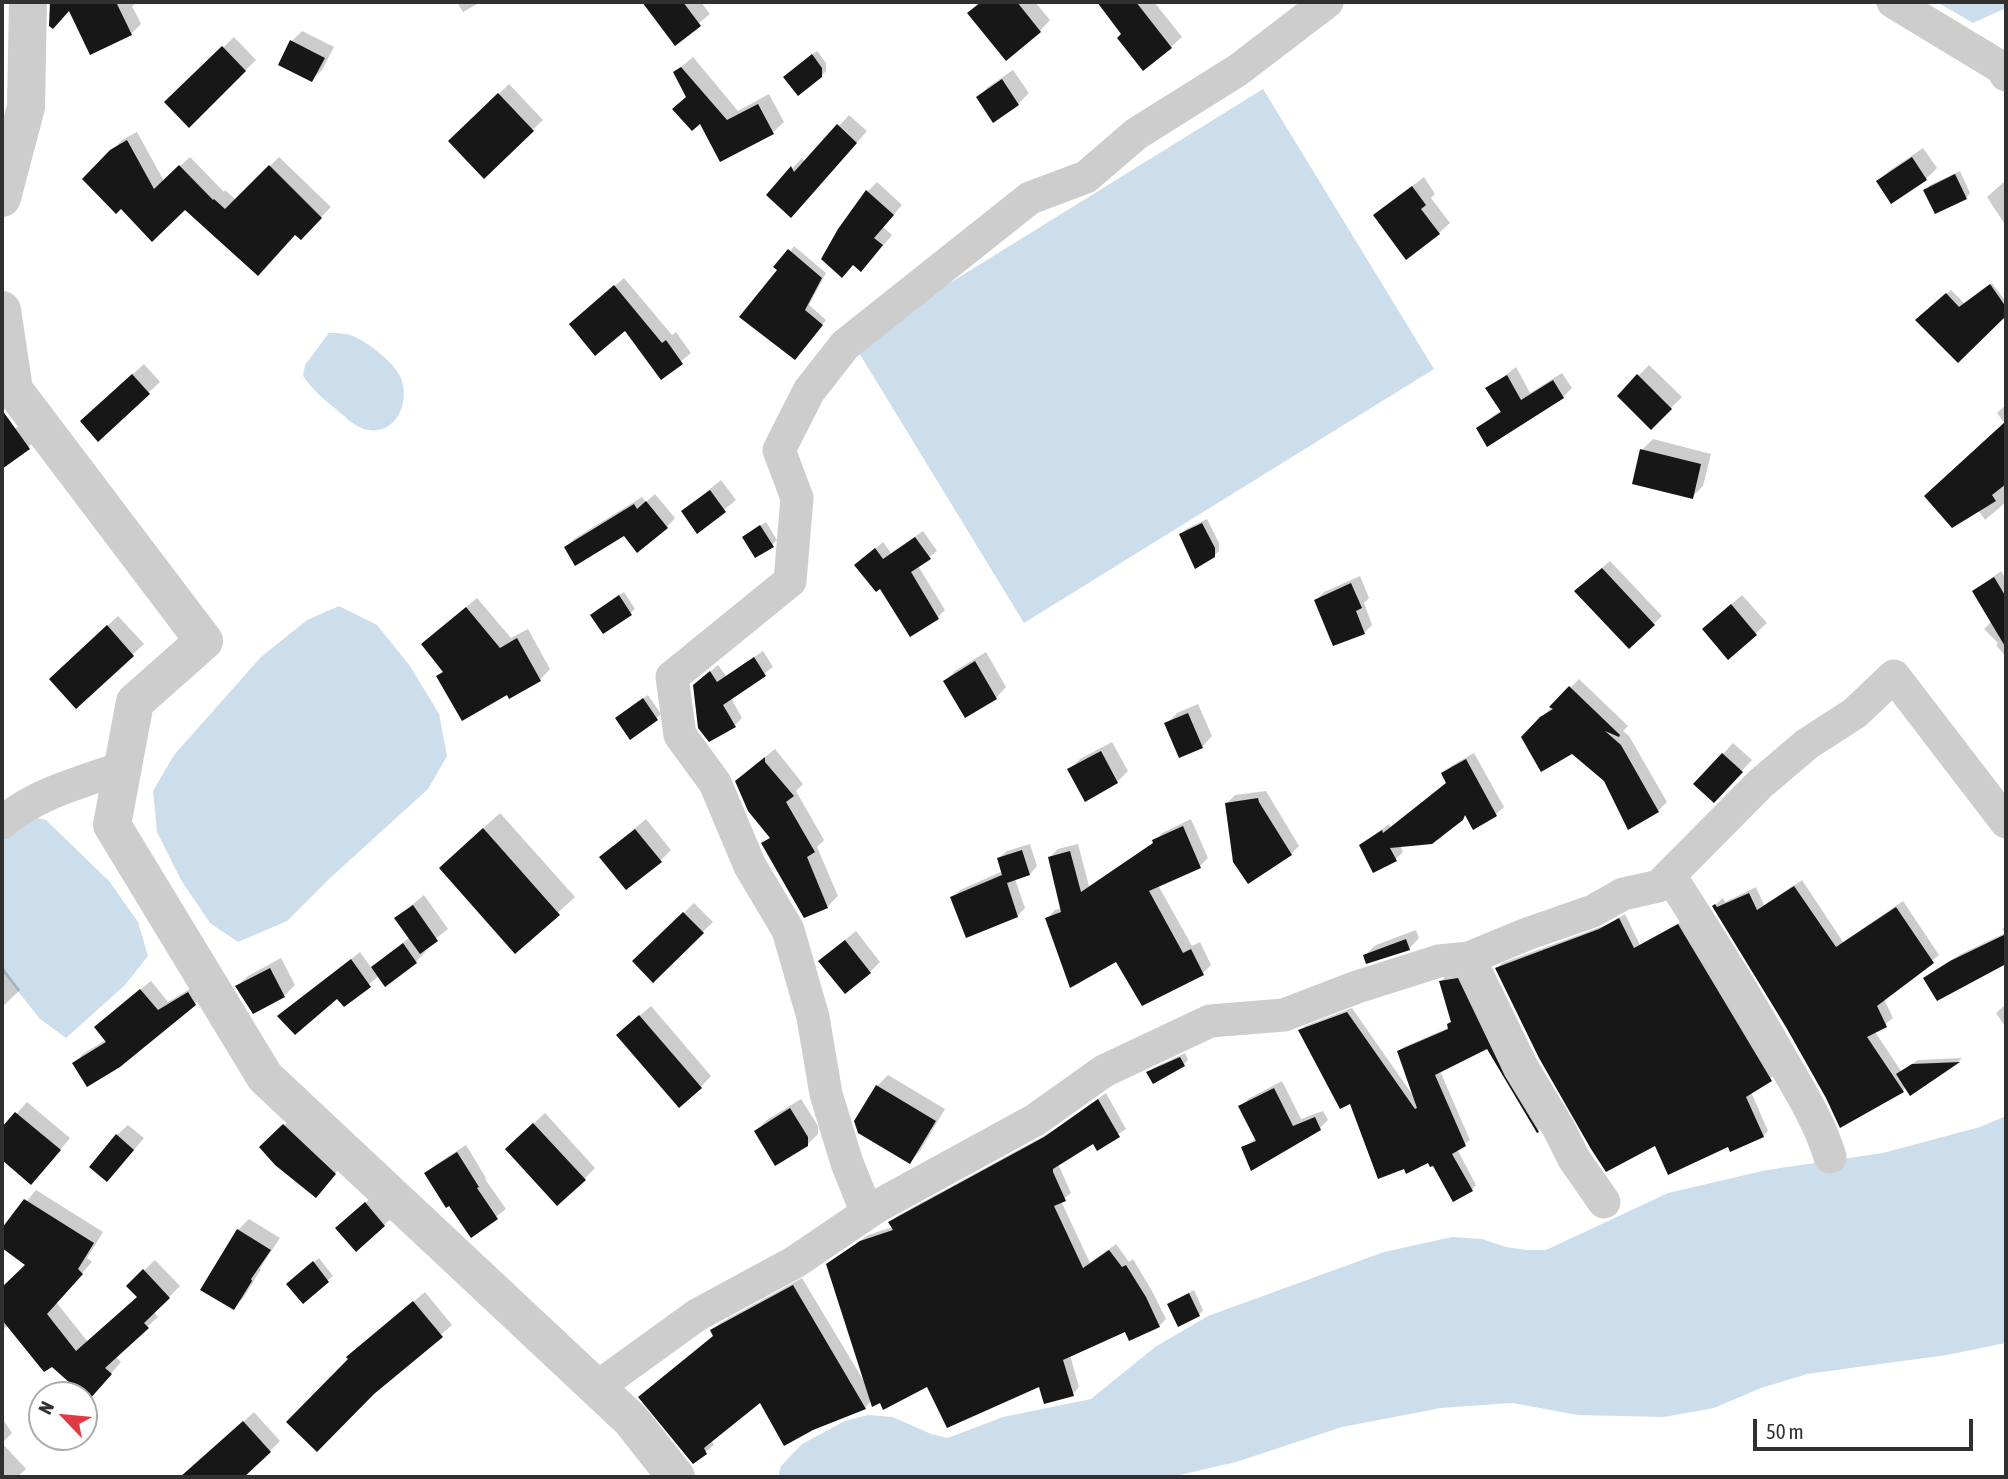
<!DOCTYPE html>
<html>
<head>
<meta charset="utf-8">
<style>
  body { margin:0 }
  #map { position:relative; width:2008px; height:1479px; overflow:hidden; background:#fff; font-family:"Asap Condensed",sans-serif }
  canvas { display:block }
  .frame { position:absolute; inset:0; border:4px solid #303030; pointer-events:none }
  .north { position:absolute; left:28px; top:1381px; width:70px; height:70px; box-sizing:border-box; background:#fff; border:2px solid #acacac; border-radius:50%; rotate:296deg; font-size:19px; font-weight:700; line-height:28px; text-align:center; color:#303030 }
  .north::after { content:''; display:block; margin:auto; width:24px; height:32px; background:#df3a41; clip-path:polygon(50% 0,100% 100%,50% 72%,0 100%) }
  .scale { position:absolute; left:1753px; top:1419px; width:220px; height:32px; box-sizing:border-box; border:4px solid #303030; border-top:0; padding-left:9px; font-size:21px; line-height:24px; white-space:nowrap; color:#303030; -webkit-text-stroke:5px #fff; paint-order:stroke }
</style>
</head>
<body>
<div id="map">
<canvas width="2008" height="1479"></canvas>
<div class="frame"></div>
<div class="north">N</div>
<div class="scale">50 m</div>
</div>
<script>
const ctx = document.querySelector('canvas').getContext('2d');
ctx.lineJoin = 'round';
function fillPath(path, color) {
  ctx.fillStyle = color;
  ctx.fill(path, 'evenodd');
}
function strokePath(path, color, width, dash) {
  ctx.strokeStyle = color;
  ctx.lineWidth = width;
  ctx.lineCap = dash ? 'butt' : 'round';
  ctx.setLineDash(dash || []);
  ctx.stroke(path);
}
fillPath(new Path2D(`
  M1937,2H2006V8L1973,23Z
  M1263,89L1434,369L1024,623L853,343Z
  M329,333C337,333 348,333 355,337C370,344 393,362 400,376C412,402 395,438 364,429C352,425 346,417 337,410C323,399 313,390 303,376L305,365Z
  M339,606L377,625L410,666L439,714L447,756L428,789L328,880L287,921L238,942L210,923L181,880L157,832L153,791L174,755L261,657L307,620Z
  M29,816L46,820L109,881L138,922L148,956L125,985L66,1038L40,1019L2,971V842Z
  M2006,1116V1343L1947,1355L1807,1374L1761,1388L1714,1408L1664,1417L1578,1415L1512,1403L1441,1408L1342,1427L1236,1462L1171,1477H778L781,1466L802,1444L845,1421L868,1415L893,1417L931,1434L948,1438L1003,1417L1091,1399L1155,1347L1208,1316L1384,1252L1452,1237L1482,1239L1506,1247L1526,1250H1546L1668,1193L1767,1170L1883,1153L1980,1127Z`), '#ccdeeb');
fillPath(new Path2D(`
  M52,2H139L132,6L141,24L131,34L70,8L51,25Z
  M457,2H481L463,12Z
  M644,2H701L710,14L675,43Z
  M981,2H1035L1050,20L1040,31L970,13Z
  M1099,2H1154L1182,37L1171,47L1123,34Z
  M302,31L334,47L322,70L312,80L292,41Z
  M234,37L256,60L189,125L167,102Z
  M817,51L826,63V71L821,76L790,72Z
  M693,57L738,111L769,94L784,122L773,132L721,159L675,72Z
  M1013,70L1029,93L1018,104L978,97L988,87Z
  M509,84L543,120L484,176L451,141Z
  M849,115L867,131L802,205L768,195L802,158L805,163Z
  M137,132L164,181L190,157L224,192L225,190L236,200L279,157L331,207L301,237L296,233L185,207H121L84,179L122,140Z
  M1923,148L1937,168L1926,179L1878,182L1889,171Z
  M1960,171L1970,193L1966,198L1926,190L1930,185Z
  M1424,177L1435,194L1431,198L1450,223L1439,233L1375,215Z
  M877,182L902,205L883,227L892,235L871,260L867,192Z
  M2004,182L2006,184V226L1987,197Z
  M794,246L826,273L809,305L826,320L800,353L779,269Z
  M624,278L672,335L676,332L691,353L661,378L625,328L581,315Z
  M1992,283L2006,302V314L1996,321L1922,316L1951,290L1965,304Z
  M144,364L160,382L98,439L92,411Z
  M1649,365L1682,397L1651,428L1619,396Z
  M1516,367L1530,393L1562,373L1572,388L1563,397L1488,445L1478,428L1501,410L1488,389Z
  M2006,405V502L1985,520L1978,510L2005,424L1997,413Z
  M20,425L33,443L3,466L2,438Z
  M1653,439L1711,454L1703,486L1692,497L1642,450Z
  M721,480L736,500L698,531L683,511Z
  M655,494L675,518L667,527L624,534L566,548L574,539L642,497L646,502Z
  M1207,519L1219,543V551L1214,556L1181,534L1186,529Z
  M766,522L777,540L772,545L749,533Z
  M923,531L937,551L918,566L945,610L938,617L911,634L864,558L883,542L891,553Z
  M1610,561L1662,616L1629,647L1584,583Z
  M2001,571L2006,579V657L1996,645L1998,643L1984,629L1992,621L1974,591Z
  M1360,576L1369,598L1364,603L1372,625L1364,633L1316,600L1324,592Z
  M624,592L635,609L630,613L597,610Z
  M1742,595L1767,623L1728,658L1715,619Z
  M477,598L511,638L528,629L550,669L540,680L508,692L445,671L434,634Z
  M118,616L144,644L76,707L61,669Z
  M763,651L773,667L731,698L742,718L735,725L703,678L718,665L726,676Z
  M986,652L1006,687L996,698L945,681L955,671Z
  M1579,679L1628,726L1623,731L1629,736L1667,802L1658,811L1628,828L1606,780L1572,752L1523,737Z
  M648,695L661,714L656,719L622,713Z
  M1198,704L1212,736L1202,747L1166,724L1177,713Z
  M1112,742L1128,771L1117,782L1069,770L1080,759Z
  M1733,743L1752,760L1724,790L1723,754Z
  M775,749L803,784L796,791L824,840L817,847L838,896L827,907L764,844L771,837L748,771Z
  M1474,753L1504,807L1496,814L1474,827L1466,814L1462,819L1400,845L1403,852L1396,859L1361,845L1389,824L1391,828L1448,782L1443,774L1451,766Z
  M1266,791L1299,846L1291,854L1248,882L1227,803L1235,795Z
  M500,813L575,897L515,952L457,852Z
  M646,819L671,850L660,861L601,857Z
  M1191,819L1208,858L1200,866L1158,885L1192,946L1200,942L1211,965L1203,973L1116,960L1047,919L1055,910L1062,908L1049,858L1058,849L1078,844L1089,886L1155,842L1162,833Z
  M1030,844L1037,866L1030,874L1015,879L1025,908L1017,916L952,898L960,890L1003,871L999,858L1007,851Z
  M1802,880L1843,942L1903,901L1939,955L1884,999L1893,1018L1875,1032L1901,1071L1918,1060L1962,1058L1959,1061L1911,1094L1906,1087L1903,1091L1827,1097L1714,906L1723,898L1725,902L1756,887L1764,905Z
  M424,895L448,929L424,948L426,951L416,962L379,976L344,1005L337,996L280,1016L360,952L372,969L410,937L396,918Z
  M694,903L713,922L653,980L635,961Z
  M1625,914L1640,945L1684,920L1776,1074L1751,1092L1768,1131L1763,1136L1729,1144L1656,1143L1497,968L1502,963L1606,925Z
  M2006,926V962L1938,998L1925,979L1959,955L2005,933L2002,929Z
  M1416,930L1419,938L1409,949L1365,955L1376,945Z
  M856,931L880,962L870,972L831,951Z
  M281,958L295,985L284,996L237,986L248,976Z
  M2,966L20,990L2,1007Z
  M1462,975L1542,1126L1538,1131L1488,1047L1440,1071L1470,1140L1457,1149L1476,1185L1472,1190L1351,1102L1300,1031L1305,1026L1352,1008L1414,1097L1399,1052L1404,1047L1450,1027L1453,1020L1441,982L1445,977Z
  M151,981L168,1002L198,984L204,994L195,1004L74,1063L83,1054L107,1039L106,1018Z
  M2006,1004V1028L1996,1013Z
  M651,1006L711,1076L701,1087L629,1025Z
  M1185,1053L1188,1060L1184,1064L1149,1073L1153,1068Z
  M888,1075L945,1109L920,1151L910,1162L877,1086Z
  M1282,1081L1301,1119L1323,1111L1328,1120L1320,1128L1243,1148L1256,1138L1240,1107L1248,1099Z
  M1106,1093L1126,1129L1097,1148L1094,1142L1058,1164L1071,1193L1061,1201L1090,1263L1116,1244L1129,1262L1133,1259L1152,1291L1166,1319L1159,1326L1126,1330L1070,1355L1079,1387L1073,1394L1040,1385L928,1384L881,1401H871L865,1408L761,1400L711,1440L714,1445L694,1461L715,1335L712,1330L720,1323L802,1278L868,1388L828,1264L868,1235L893,1227L890,1223L897,1216L1053,1131Z
  M801,1099L818,1126V1134L807,1145L756,1131L767,1120Z
  M27,1102L70,1138L42,1172L2,1160V1130Z
  M545,1113L595,1168L584,1179L518,1138Z
  M293,1117L343,1164L324,1187L261,1147Z
  M128,1125L144,1138L118,1169L117,1135Z
  M466,1145L486,1178L485,1179L506,1209L471,1236L427,1173L435,1165Z
  M36,1190L103,1232L87,1258L92,1262L56,1302L88,1342L139,1297L128,1286L155,1260L180,1286L154,1312L158,1317L115,1356L121,1362L99,1387L8,1325L2,1331V1287L27,1265L2,1246V1231Z
  M377,1193L395,1215L384,1225L348,1217Z
  M249,1219L280,1238L260,1268L261,1269L244,1297L234,1308L238,1230Z
  M319,1258L333,1276L303,1302L293,1279Z
  M1194,1290L1203,1310L1199,1315L1169,1304Z
  M425,1292L452,1325L374,1392L350,1359L359,1347Z
  M254,1412L280,1441L270,1451L241,1477H182Z
  M2,1418L12,1433L2,1443L26,1469L17,1477H2Z`), '#0003');
fillPath(new Path2D(`
  M50,2H116L132,35L90,55L69,11L53,29L49,26Z
  M642,2H683L701,26L675,46Z
  M981,2H1017L1041,32L1006,61L967,13Z
  M1097,2H1136L1172,48L1143,71L1117,38L1121,34Z
  M290,40L325,58L312,82L278,65Z
  M222,46L246,71L189,128L164,102Z
  M812,54L822,68V77L798,96L783,77Z
  M681,67L727,120L758,104L774,134L720,162L700,124L692,131L672,109L686,97L673,72Z
  M1002,79L1019,105L993,123L976,97Z
  M498,93L534,131L484,179L448,141Z
  M837,124L857,143L791,218L766,195L791,166L794,172Z
  M127,140L154,189L179,165L213,200L214,199L225,209L269,165L322,218L301,240L295,235L258,276L185,210L152,242L121,209L116,214L82,179L110,150Z
  M1912,157L1927,180L1891,204L1876,181Z
  M1955,174L1967,199L1935,214L1923,190Z
  M1412,186L1426,205L1421,209L1440,234L1406,260L1373,215Z
  M866,190L894,215L874,238L883,245L861,272L853,265L842,278L821,259L838,229Z
  M788,249L822,278L805,310L823,325L795,360L739,317L777,270L773,267Z
  M1990,284L2006,307V316L1958,363L1915,320L1946,293L1959,307Z
  M614,285L662,343L666,340L683,364L661,380L625,331L595,356L569,324Z
  M132,374L150,394L98,442L80,421Z
  M1637,374L1672,409L1651,430L1617,396Z
  M1507,375L1521,400L1553,380L1564,398L1487,447L1476,428L1501,412L1485,388Z
  M2,410L30,449L2,469Z
  M2006,421V484L1992,495L1996,501L1952,528L1924,496Z
  M1640,449L1701,464L1693,499L1632,484Z
  M710,490L726,512L697,534L681,511Z
  M646,501L668,528L637,553L624,536L575,566L564,547L634,504L637,509Z
  M1202,523L1215,548V557L1195,569L1179,534Z
  M760,525L774,547L755,558L742,537Z
  M915,537L931,559L911,572L939,619L910,637L880,589L876,592L854,565L875,548L883,559Z
  M1602,568L1655,625L1629,649L1574,591Z
  M1994,577L2006,597V648L1972,591Z
  M1351,583L1362,608L1356,611L1365,634L1333,646L1314,600Z
  M619,595L632,615L603,634L590,615Z
  M1731,604L1757,635L1728,660L1702,629Z
  M466,607L500,648L517,638L541,681L509,699L507,695L462,721L436,676L443,672L421,644Z
  M107,625L134,656L76,709L49,679Z
  M754,657L766,676L723,705L736,727L709,742L698,728L693,685L710,671L717,682Z
  M975,661L997,699L965,718L943,681Z
  M1569,686L1620,735L1619,737L1605,731L1621,745L1659,812L1628,830L1604,781L1572,754L1541,772L1521,737L1540,717L1553,709L1549,707Z
  M643,698L658,720L630,740L615,718Z
  M1188,713L1203,748L1179,758L1164,723Z
  M1101,751L1118,783L1085,802L1067,769Z
  M1722,753L1743,772L1714,803L1693,784Z
  M765,757V762L794,796L786,802L815,852L807,857L828,908L804,918L761,843L770,838L748,811L735,781Z
  M1466,759L1497,816L1473,830L1465,815L1463,820L1432,844L1390,848L1397,861L1373,873L1359,845L1382,830L1383,833L1446,783L1441,773Z
  M1258,798L1259,802L1292,855L1248,884L1233,862L1225,803Z
  M1183,826L1201,868L1149,891L1183,953L1191,949L1204,975L1142,1006L1116,962L1070,988L1045,918L1061,912L1048,857L1070,851L1081,892L1153,843L1152,840Z
  M483,828L560,915L515,954L439,868Z
  M635,829L662,862L626,890L599,857Z
  M1022,850L1030,875L1007,883L1018,917L966,938L950,897L1002,875L997,858Z
  M1794,886L1836,947L1896,907L1934,963L1877,1006L1887,1027L1867,1037L1904,1092L1840,1128L1826,1098L1786,1027L1712,906L1715,904L1717,907L1749,893L1757,910Z
  M413,905L438,941L420,954L394,918Z
  M683,912L704,933L653,983L632,961Z
  M1619,918L1634,948L1678,924L1772,1081L1746,1097L1764,1137L1730,1152L1728,1147L1668,1175L1655,1146L1606,1172L1591,1149L1539,1058L1495,968L1599,929Z
  M2006,934V964L1937,1001L1923,978L1950,961Z
  M1406,939L1410,950L1366,964L1363,955Z
  M845,940L871,973L845,994L818,961Z
  M403,943L417,963L385,987L371,967Z
  M351,959L371,987L344,1007L337,999L295,1035L277,1016Z
  M270,968L285,997L253,1014L235,986Z
  M1458,978L1505,1076L1539,1132L1537,1133L1487,1049L1435,1075L1466,1146L1452,1154L1473,1191L1453,1202L1433,1166L1430,1167L1428,1163L1406,1174L1404,1169L1378,1179L1350,1104L1340,1109L1298,1030L1347,1012L1415,1109L1417,1108L1397,1051L1448,1029L1447,1024L1451,1022L1439,981Z
  M140,989L158,1010L188,992L196,1005L120,1067L87,1087L72,1063L106,1042L94,1027Z
  M639,1015L702,1088L679,1108L616,1035Z
  M1180,1057L1185,1066L1153,1084L1146,1072Z
  M1960,1062L1910,1096L1896,1074L1912,1064Z
  M876,1085L936,1121L910,1164L858,1133L854,1121Z
  M1274,1088L1293,1126L1315,1117L1321,1130L1251,1171L1241,1147L1256,1141L1238,1106Z
  M1098,1099L1120,1137L1097,1151L1093,1144L1053,1169V1172L1066,1201L1054,1206L1083,1268L1109,1250L1122,1267L1126,1265L1146,1297L1160,1327L1129,1341L1125,1332L1063,1360L1074,1396L1044,1404L1039,1387L947,1428L927,1387L883,1410L880,1403L872,1407L826,1264L860,1241L893,1230L888,1222L1044,1137Z
  M790,1108L808,1137V1146L775,1166L754,1131Z
  M15,1112L61,1150L31,1185L2,1160V1127Z
  M533,1123L586,1180L557,1206L505,1149Z
  M283,1124L336,1174L316,1198L275,1165L259,1147Z
  M116,1134L134,1150L107,1182L89,1167Z
  M457,1152L479,1187L477,1188L498,1219L471,1238L449,1206L446,1208L424,1173Z
  M24,1199L94,1243L78,1269L83,1274L47,1314L76,1351L137,1297L126,1286L143,1269L170,1298L144,1323L149,1328L105,1368L112,1374L89,1400L52,1367L44,1372L2,1320V1287L25,1265L2,1248V1228Z
  M365,1202L385,1226L356,1252L335,1228Z
  M237,1229L271,1250L251,1279L252,1281L234,1310L200,1290Z
  M313,1261L329,1282L303,1304L286,1284Z
  M793,1285L866,1409L813,1430L784,1446L760,1403L704,1448L707,1454L693,1464L638,1397L713,1336L710,1330Z
  M1189,1293L1200,1316L1178,1327L1167,1304Z
  M413,1301L443,1337L374,1394L317,1452L286,1422L348,1359L346,1357Z
  M243,1421L271,1452L244,1477H180Z`), '#171717');
strokePath(new Path2D(`
  M1893,2L2002,68L2006,75
  M2,823C34,794 82,782 122,768
  M1670,876C1709,936 1747,997 1782,1060C1800,1091 1820,1123 1830,1157
  M1469,958L1522,1067L1559,1129L1574,1159L1604,1202
  M867,1213L847,1163L826,1094L813,1017L788,930L750,866L715,783L680,735L672,677L790,581L797,498L779,450L809,391L845,345L1030,198L1086,177L1136,134L1238,70L1327,2
  M596,1388L697,1315L795,1262L876,1207L1035,1120L1104,1071L1210,1021L1284,1015L1357,987L1439,961L1469,958L1527,934L1593,911L1623,894L1659,886L1760,784L1807,744L1855,713L1894,676L2006,822`), '#cdcdcd', 33);
strokePath(new Path2D(`
  M2,198L26,107L28,2
  M2,310L14,390L204,641L135,702L112,825L265,1077L631,1420L676,1477`), '#cdcdcd', 38);
</script>
</body>
</html>
